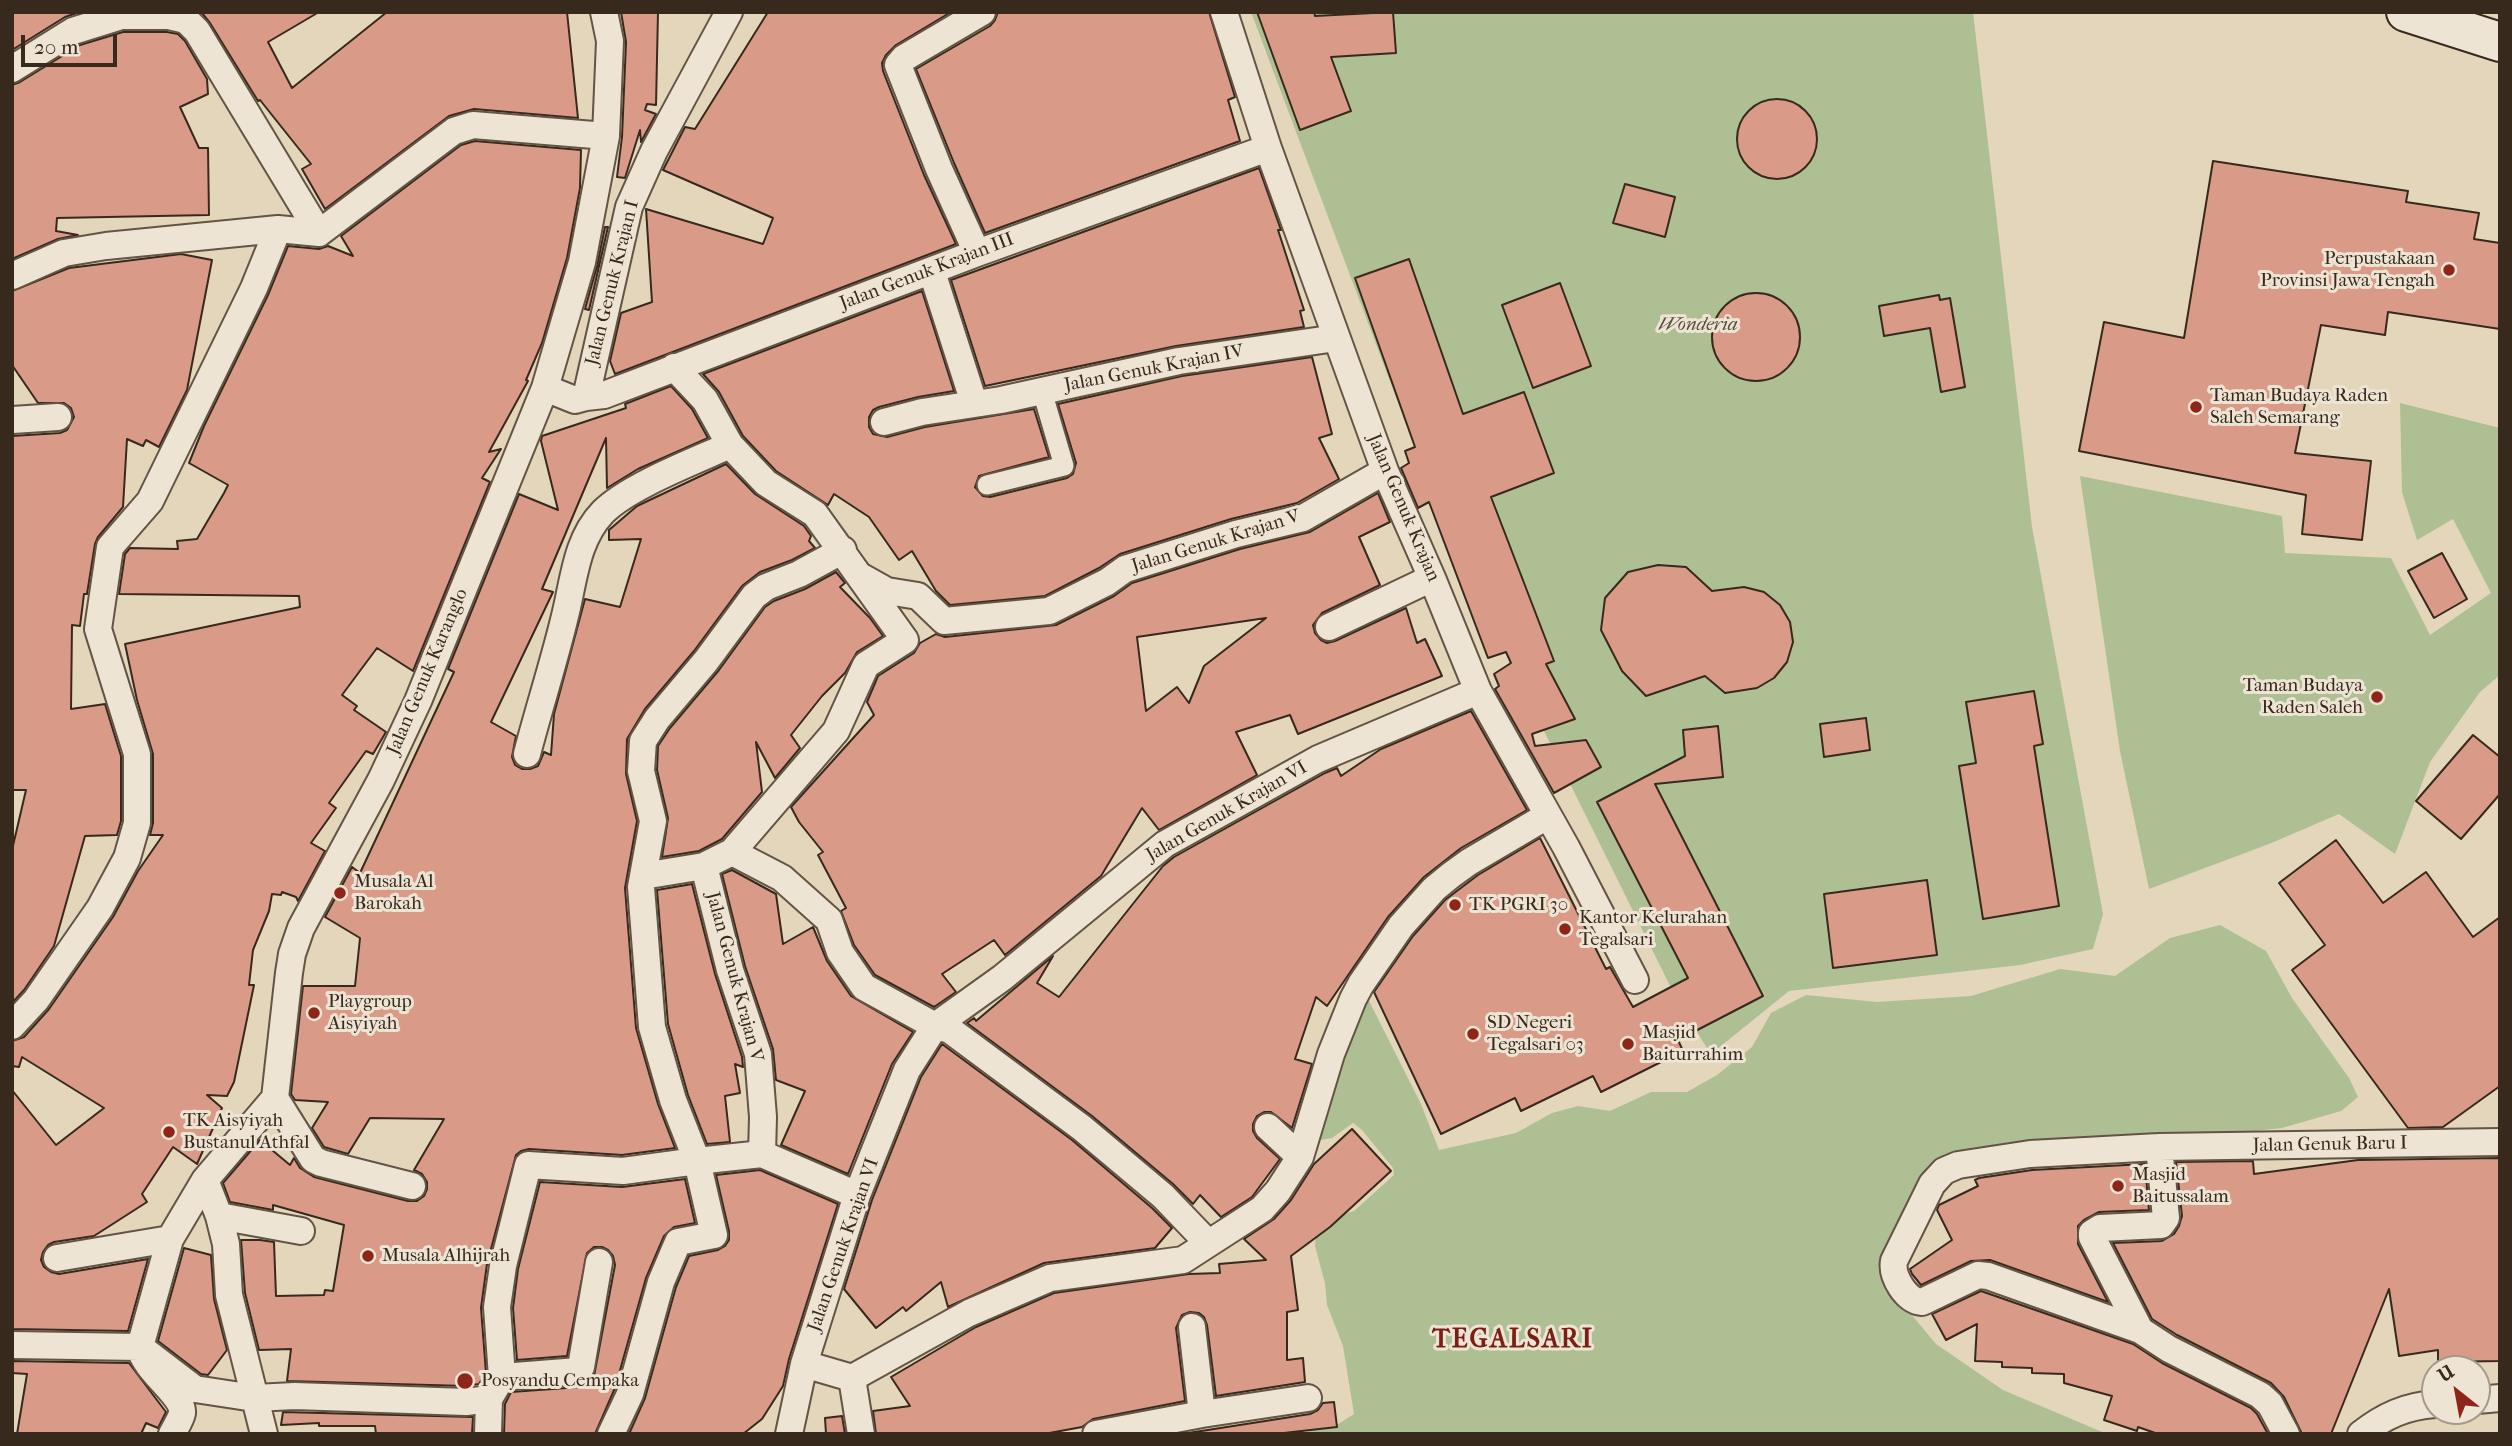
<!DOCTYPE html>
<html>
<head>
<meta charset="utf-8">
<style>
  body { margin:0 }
  #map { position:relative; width:2512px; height:1446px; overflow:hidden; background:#e3d6bb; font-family:"IM FELL French Canon",serif }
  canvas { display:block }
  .frame { position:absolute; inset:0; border:14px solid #38291d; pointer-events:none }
  .north { position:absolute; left:2421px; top:1355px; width:70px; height:70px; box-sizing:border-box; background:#ede4d3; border:2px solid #a5998a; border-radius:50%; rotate:329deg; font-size:19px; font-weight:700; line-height:28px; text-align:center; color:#38291d }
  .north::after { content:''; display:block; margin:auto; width:24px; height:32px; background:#8f2418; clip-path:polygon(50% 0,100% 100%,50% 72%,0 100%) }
  .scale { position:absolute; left:21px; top:35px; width:96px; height:32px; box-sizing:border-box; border:4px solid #38291d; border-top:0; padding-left:9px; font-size:21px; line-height:24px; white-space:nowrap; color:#38291d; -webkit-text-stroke:5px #ede4d3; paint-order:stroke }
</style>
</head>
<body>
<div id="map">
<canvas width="2512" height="1446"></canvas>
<div class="frame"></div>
<div class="north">U</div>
<div class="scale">20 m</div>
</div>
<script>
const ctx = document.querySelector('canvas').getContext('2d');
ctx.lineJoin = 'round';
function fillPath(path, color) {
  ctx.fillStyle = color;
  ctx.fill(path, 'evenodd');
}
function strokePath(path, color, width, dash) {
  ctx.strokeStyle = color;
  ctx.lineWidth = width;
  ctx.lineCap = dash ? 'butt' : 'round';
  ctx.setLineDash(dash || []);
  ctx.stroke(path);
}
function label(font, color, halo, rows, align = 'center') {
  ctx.font = font + ' "IM FELL French Canon",serif';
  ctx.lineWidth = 6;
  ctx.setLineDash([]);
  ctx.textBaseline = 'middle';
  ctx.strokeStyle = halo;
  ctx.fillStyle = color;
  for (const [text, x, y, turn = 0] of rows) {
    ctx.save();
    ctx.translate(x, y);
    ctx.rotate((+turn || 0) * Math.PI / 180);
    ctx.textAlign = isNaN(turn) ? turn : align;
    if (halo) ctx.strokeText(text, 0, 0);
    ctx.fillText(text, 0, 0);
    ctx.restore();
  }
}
fillPath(new Path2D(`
  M1251,12H1973L2032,527L2103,914L2093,949L2020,965L1789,991L1711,1054L1680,1006L1450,541Z
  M2400,403L2500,428V675L2480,692L2430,762L2395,854L2339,814L2269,844L2149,889L2120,751L2080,476L2282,516L2285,553L2391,558L2430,635L2491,593L2453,519L2417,540L2402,492Z
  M2220,925L2266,951L2292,998L2349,1078L2358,1097L2341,1111L2282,1128L2228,1134L2030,1144L2008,1142L1962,1158L1907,1214L1905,1307L1936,1344L2003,1390L2107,1434H1296L1335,1426L1354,1414L1343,1346L1327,1305L1325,1283L1315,1246L1316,1235L1347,1213L1354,1211L1394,1175L1393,1168L1362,1130L1353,1123L1332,1138L1320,1140L1319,1132L1333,1097L1341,1061L1367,997L1421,1104L1439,1150L1516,1133L1552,1113L1578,1106L1610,1111L1651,1092H1687L1717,1075L1752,1047L1771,1013L1806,995L1877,1002L1971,996L2060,969L2115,976L2170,938Z`), '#aebf94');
const building = new Path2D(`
  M12,12H80L65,17L12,50Z
  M201,12H319L268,42L292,88L387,12H567L578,118L474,109L449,116L325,209L302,169L311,164L260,100L258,101L210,23Z
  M621,12H658L656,105L647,104L645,110L656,114L641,142L640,130L625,178L617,177L622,137L626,42Z
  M768,12H951L896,45L886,55L882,63L883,71L924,175L956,244L615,374L610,361L621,313L652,302L646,209L763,244L773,218L663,170L685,127L695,129Z
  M998,12H1209L1235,97L1228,100L1240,141L985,233L954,163L916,69L990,26L995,20Z
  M1257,12H1314L1315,16L1393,12L1396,53L1331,57L1351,111L1300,130Z
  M123,32H167L178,34L185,41L207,79L208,94L180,107L199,148H208L209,215L57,218L56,231L78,235L58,239L12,259V85L20,82L80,45Z
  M1737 139a40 40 0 1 1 80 0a40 40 0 1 1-80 0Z
  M475,141L581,150L580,188L567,258L542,343L526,380L528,381L489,452L501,449L482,478L490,482L413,671L377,648L342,695L357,706L354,710L386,732L373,754L366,751L329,803L336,808L311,843L325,851L298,901L296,897L282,892L281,895L272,894L269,911L253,950L249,985H254L234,1082L227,1096L207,1095L222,1108L197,1164L173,1147L142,1194L147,1202L94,1236L54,1242L48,1245L43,1252L41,1260L44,1267L51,1272L59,1274L148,1259L128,1331L12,1329V1090L56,1145L104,1108L22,1057L19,1067L12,1066V1041L24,1037L49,1009L113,917L138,871L163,835H150L153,823V754L137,700L125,644L300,607L299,596L119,594L125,554L130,548L178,549L177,541L197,539L224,493L228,485L189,463L204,426L268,295L288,246L319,249L328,246L353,256L341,236L461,145Z
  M2213,161L2408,191L2406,202L2479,213L2474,239L2500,243V329L2388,312L2385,335L2321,325L2295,453L2371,461L2362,540L2302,534L2306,495L2079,451L2104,322L2184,338Z
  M1259,168L1281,230H1278L1304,310L1300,311L1304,327L1176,346L985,386L951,280Z
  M1625,184L1675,197L1665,237L1613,223Z
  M605,227H608L589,310L585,309L597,266Z
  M181,254L212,260L187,390L159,447L146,440L143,446L127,439L123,507L98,537L95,544L87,594H84L80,626L72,625L71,709L105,704L121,756V821L117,835L85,836L54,946L24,990L12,1003V850L26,790H12V436L60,433L67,430L74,417L71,408L64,403H38L12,365V291L69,268Z
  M1409,259L1463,414L1524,392L1554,473L1491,497L1554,661L1546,664L1575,719L1532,734L1535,746L1586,740L1601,767L1554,793L1495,689L1499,686L1494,674L1511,663L1506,652L1488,658L1429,502L1418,508L1401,468L1409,463L1405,451L1415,447L1355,278Z
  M1560,283L1591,366L1533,388L1502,305Z
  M922,291L954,391L918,397L879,407L873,410L869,417V427L873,434L887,437L925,427L1034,409L1049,457L979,476L975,487L983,496L990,497L1067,478L1073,474L1076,463L1058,404L1182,376L1312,357L1332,434L1319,438L1339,479L1297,503L1231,519L1120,554L1099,568L1045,596L950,605L936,591L912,551L899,560L869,517L834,494L828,505L776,471L743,436L719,392L703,374Z
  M1712 337a44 44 0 1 1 88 0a44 44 0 1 1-88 0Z
  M1939,295L1940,300L1950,298L1965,387L1941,392L1930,328L1884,336L1879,306Z
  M671,386L692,409L708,438L638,469L607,488L606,438L542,589L553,592L491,722L516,736L512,757L515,765L522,769H530L538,766L544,752L551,755L554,714L585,599L620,607L641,539L609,540V530L637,506L726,464L755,494L804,526L811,536L809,541L815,548L792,560L760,572L742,586L694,651L645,709L627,739L626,774L637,821L625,888L636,1028L658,1104L675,1148L622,1155L529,1149L521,1151L516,1155L487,1264L481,1308L486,1373L479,1384L465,1386L287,1381L291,1349L259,1350L245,1293L241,1240H260L274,1242L276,1296L324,1295L325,1290L333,1291L344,1225L273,1205V1210L230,1202L223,1183L260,1140L290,1165L294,1158L300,1168L314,1177L408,1201H417L424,1196L427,1189V1182L422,1174L414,1170L444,1119L370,1118L348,1154L324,1147L312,1128L328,1102L295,1100L291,1094L303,986H355L360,938L325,917L352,867L360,873L454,672L448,669L519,494L558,510L541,441L542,436L626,408L625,404Z
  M1378,493L1390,522L1359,537L1380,585L1322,613L1313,625L1315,633L1321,640L1327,643L1335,641L1406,608L1417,643L1425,639L1442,676L1298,734L1290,715L1236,732L1257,775L1159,830L1142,808L1101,876L1005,955L994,940L942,974L956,992L934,1007L875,975L854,945L841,911L846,908L818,855L823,852L799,822L791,807L874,715L867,702L878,676L914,653L920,643L936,634L945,637L1056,625L1114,596L1132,583L1240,549L1310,532ZM1266,618L1204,666L1189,703L1177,687L1146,711L1137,637Z
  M2442,553L2467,599L2434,618L2408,571Z
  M1658,565L1686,567L1712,591L1744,587L1764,592L1780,605L1790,622L1793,642L1787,662L1774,678L1757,688L1725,693L1705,676L1646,696L1622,671L1601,630L1605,598L1628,572Z
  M836,572L845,583L840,587L870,618L883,636L857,652L845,673L822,696L791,735L800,748L775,778L756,742L762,792L722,839L699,851L662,857L668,818L657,770L658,746L670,728L719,670L765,607L774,601L805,589Z
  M2034,691L2043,744L2034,746L2059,906L1983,919L1959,766L1976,763L1966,702Z
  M1471,711L1527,810L1461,848L1424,877L1388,917L1327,1006L1316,997L1295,1059L1312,1064L1292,1128L1271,1112H1264L1257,1116L1253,1124V1131L1257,1138L1280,1159L1252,1197L1221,1217L1200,1195L1193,1204L1173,1184L1092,1116L967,1023L974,1018L976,1021L1053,956L1037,983L1059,997L1163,866L1174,857L1325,773L1337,768L1341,776L1381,749Z
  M1866,718L1870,750L1824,757L1820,724Z
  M1718,726L1723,777L1655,784L1763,996L1678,1040L1683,1051L1601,1092L1593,1076L1521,1111L1515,1098L1441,1134L1374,992L1413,936L1445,900L1478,875L1540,838L1606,969L1610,967L1633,1007L1688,978L1597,802L1685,756L1683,730Z
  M2473,735L2500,757V794L2461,839L2416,801Z
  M2336,840L2383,903L2426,872L2473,937L2500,917V1086L2443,1127L2408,1128L2292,970L2325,945L2279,883Z
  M732,870L776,894L783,944L813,927L827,961L851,996L913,1032L892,1064L848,1174L781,1145L805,1091L776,1080L773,1049L745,966L722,874Z
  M1927,880L1937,955L1833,968L1824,894Z
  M692,884L715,974L742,1057L743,1067L735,1064L740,1093L725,1096L730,1142L707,1144L688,1095L668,1024L657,890Z
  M942,1044L1072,1140L1152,1208L1172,1228L1155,1248L1044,1263L948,1307L941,1282L906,1311L903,1307L876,1328L844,1289L872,1200L921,1077Z
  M1352,1129L1391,1171L1330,1227L1291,1256L1298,1310L1287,1312V1360L1303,1358L1305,1382L1216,1396L1207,1325L1204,1317L1199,1313L1190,1312L1182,1315L1176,1328L1185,1401L1093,1419L1082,1427L1044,1434H876L873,1411L910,1406L891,1377L976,1327L1054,1293L1189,1274L1220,1273L1219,1264L1266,1260L1244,1239L1274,1219L1291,1200L1314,1164Z
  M2500,1158V1361L2438,1362V1350L2399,1356L2389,1289L2331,1434H2302L2284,1397L2271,1383L2177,1335L2152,1319L2113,1243L2162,1241L2174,1234L2179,1226L2182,1216L2176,1162L2253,1161L2254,1174L2358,1160Z
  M2145,1164L2149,1210L2099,1212L2084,1220L2078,1226V1244L2108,1302L1990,1260L1971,1261L1921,1285L1912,1274L1910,1269L1952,1240L1937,1210L1939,1205L1978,1186L1975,1180L1979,1178L2032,1170Z
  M760,1170L838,1204L789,1359L783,1386L762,1419L743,1434H629L645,1398L676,1287L689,1256L718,1250L725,1246L729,1240V1231L716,1175Z
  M685,1179L695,1223L674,1227L664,1236L646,1278L615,1388L595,1434H504L505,1404L511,1392L580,1387L586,1384L594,1376L615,1265L613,1256L608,1250L602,1247H594L587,1253L567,1356L517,1360L513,1308L518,1269L540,1182L622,1187Z
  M184,1248L211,1255L214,1299L227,1350L208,1375L201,1374L158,1341Z
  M1981,1291L2133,1344L2162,1363L2251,1408L2257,1414L2268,1434H2158L2138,1427L2137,1431L2104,1420L2112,1396L2064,1383V1374L2032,1373V1368L2002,1367V1362L1975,1361L1977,1324L1946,1340L1932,1314Z
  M12,1361L129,1363L166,1412L158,1428L146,1423L141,1434H17L27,1374L12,1373Z
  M1334,1402L1337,1427L1275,1434H1182L1310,1414L1318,1410L1323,1403Z
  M283,1412L473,1417L472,1434H376L375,1426H319V1423L281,1425Z
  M842,1416L845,1434H826L825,1418Z`);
fillPath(building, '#d99a88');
strokePath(building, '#38291d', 2);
const pedestrian = new Path2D(`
  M987,485L1064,466L1042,391`);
const minor = new Path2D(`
  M1224,12L1268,148L1385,471L1432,578L1478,691L1566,847L1635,980
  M12,69L73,31L121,16H169L186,20L197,31L319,233
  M977,253L939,169L898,65L904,58L982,12
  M932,272L974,403
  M12,276L64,253L106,246L278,229L319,233L454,131L473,125L606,136
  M545,388L575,400L586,397L629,207L654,151L729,12
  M586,397L604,395L977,253L1268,148
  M12,420L58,417
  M884,422L922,412L1001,400L1179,361L1336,338
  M862,577L887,591L918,596L944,621L1049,611L1107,582L1125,569L1236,534L1303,518L1385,471
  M1329,627L1432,578
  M527,754C539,708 554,662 565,616C574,580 576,540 603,512C629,486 695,461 730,445
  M732,852L782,878L829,920L840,952L864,987L935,1026L950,1030L1082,1128L1163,1196L1208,1243
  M704,866L730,970L758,1054L763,1117L762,1154L857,1195
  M643,876L704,866L732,852L836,731L866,665L905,640L815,514L766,483L730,445L705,400L674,367
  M12,1026L36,1000L100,908L127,858L137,823V754L98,629L110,547L150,501L254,288L278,229
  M275,1098L313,1159L321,1163L412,1186
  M1268,1127L1300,1157
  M762,1154L697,1161L673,1100L652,1027L641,887L653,821L641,771L643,741L657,719L706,661L754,596L766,587L799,574L843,550
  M205,1180L219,1216L226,1244L229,1295L264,1434
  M219,1216L301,1231
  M57,1258L170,1239
  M1192,1327L1202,1414
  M2140,1330L2092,1237V1233L2100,1228L2161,1225L2166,1218L2159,1147
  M12,1345L140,1347L195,1389L254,1398L295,1396L466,1402L489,1399L502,1377L497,1307L503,1266L528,1165L623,1171L697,1161L714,1235L678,1242L661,1282L630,1394L611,1434
  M804,1364L852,1378L969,1313L1050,1278L1183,1260L1262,1209L1278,1191L1300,1157L1331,1054L1353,999L1361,984L1401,926L1434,889L1451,875L1469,862L1547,816
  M502,1377L578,1371L581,1367L599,1262
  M852,1378L861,1434
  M2477,1400L2500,1398
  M172,1434C175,1428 181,1419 182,1413C184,1395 144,1371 140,1347L170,1239L205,1180L275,1098L289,973L292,954L301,928L381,780L418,701L545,388L582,262L606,136L610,41L604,12
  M488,1434L489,1399
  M789,1434L804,1364L857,1195L907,1070L935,1026L1002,978L1165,844L1318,759L1478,691
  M1096,1434L1202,1414L1308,1398
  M2286,1434L2270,1404L2260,1395L2169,1349L2140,1330L1988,1276L1978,1275L1922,1302C1906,1301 1891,1276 1894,1261L1932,1184L1944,1171L1958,1165L2030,1154L2159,1147L2500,1142
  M2361,1434C2384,1416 2406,1406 2435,1404`);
const secondary = new Path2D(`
  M2406,12L2500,42`);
strokePath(pedestrian, '#635444', 23);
strokePath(minor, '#635444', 30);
strokePath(secondary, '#38291d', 42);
strokePath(pedestrian, '#ede4d3', 19);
strokePath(minor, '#ede4d3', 26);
strokePath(secondary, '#ede4d3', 38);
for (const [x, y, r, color] of [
  [2449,270,7,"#8f2418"],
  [2196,407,7,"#8f2418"],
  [2377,697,7,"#8f2418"],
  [340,893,7,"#8f2418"],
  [1455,905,7,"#8f2418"],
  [1565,929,7,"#8f2418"],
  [314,1013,7,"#8f2418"],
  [1473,1034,7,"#8f2418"],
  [1628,1044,7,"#8f2418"],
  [169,1132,7,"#8f2418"],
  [2118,1186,7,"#8f2418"],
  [368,1256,7,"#8f2418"],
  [465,1381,9,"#8f2418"]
]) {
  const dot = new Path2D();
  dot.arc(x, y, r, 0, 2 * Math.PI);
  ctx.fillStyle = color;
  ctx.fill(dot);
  strokePath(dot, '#ede4d3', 2.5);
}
label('19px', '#38291d', '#ede4d3', [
  ["Perpustakaan",2435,259,"right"],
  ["Provinsi Jawa Tengah",2435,281,"right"],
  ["Taman Budaya Raden",2210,396],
  ["Saleh Semarang",2210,418],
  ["Taman Budaya",2363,686,"right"],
  ["Raden Saleh",2363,708,"right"],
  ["Musala Al",354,882],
  ["Barokah",354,904],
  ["TK PGRI 30",1469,905],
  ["Kantor Kelurahan",1579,918],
  ["Tegalsari",1579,940],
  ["Playgroup",328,1002],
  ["Aisyiyah",328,1024],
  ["SD Negeri",1487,1023],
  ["Tegalsari 03",1487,1045],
  ["Masjid",1642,1033],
  ["Baiturrahim",1642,1055],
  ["TK Aisyiyah",183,1121],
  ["Bustanul Athfal",183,1143],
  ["Masjid",2132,1175],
  ["Baitussalam",2132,1197],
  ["Musala Alhijrah",382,1256],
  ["Posyandu Cempaka",481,1381]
], 'left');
label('19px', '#38291d', '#ede4d3', [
  ["Jalan Genuk Krajan III",927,272,-21],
  ["Jalan Genuk Krajan I",613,283,-76],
  ["Jalan Genuk Krajan IV",1154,369,-11],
  ["Jalan Genuk Krajan",1403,508,67],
  ["Jalan Genuk Krajan V",1216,542,-17],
  ["Jalan Genuk Karanglo",428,672,-67],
  ["Jalan Genuk Krajan VI",1227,812,-30],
  ["Jalan Genuk Krajan V",734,977,75],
  ["Jalan Genuk Baru I",2330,1145,-1],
  ["Jalan Genuk Krajan VI",844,1245,-71]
]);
label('italic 19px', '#564e3b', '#ede4d3', [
  ["Wonderia",1698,325]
]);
ctx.letterSpacing = '2px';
label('bold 26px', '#7a1f14', '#ede4d3', [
  ["TEGALSARI",1513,1341]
]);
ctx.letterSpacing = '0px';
</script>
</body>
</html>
